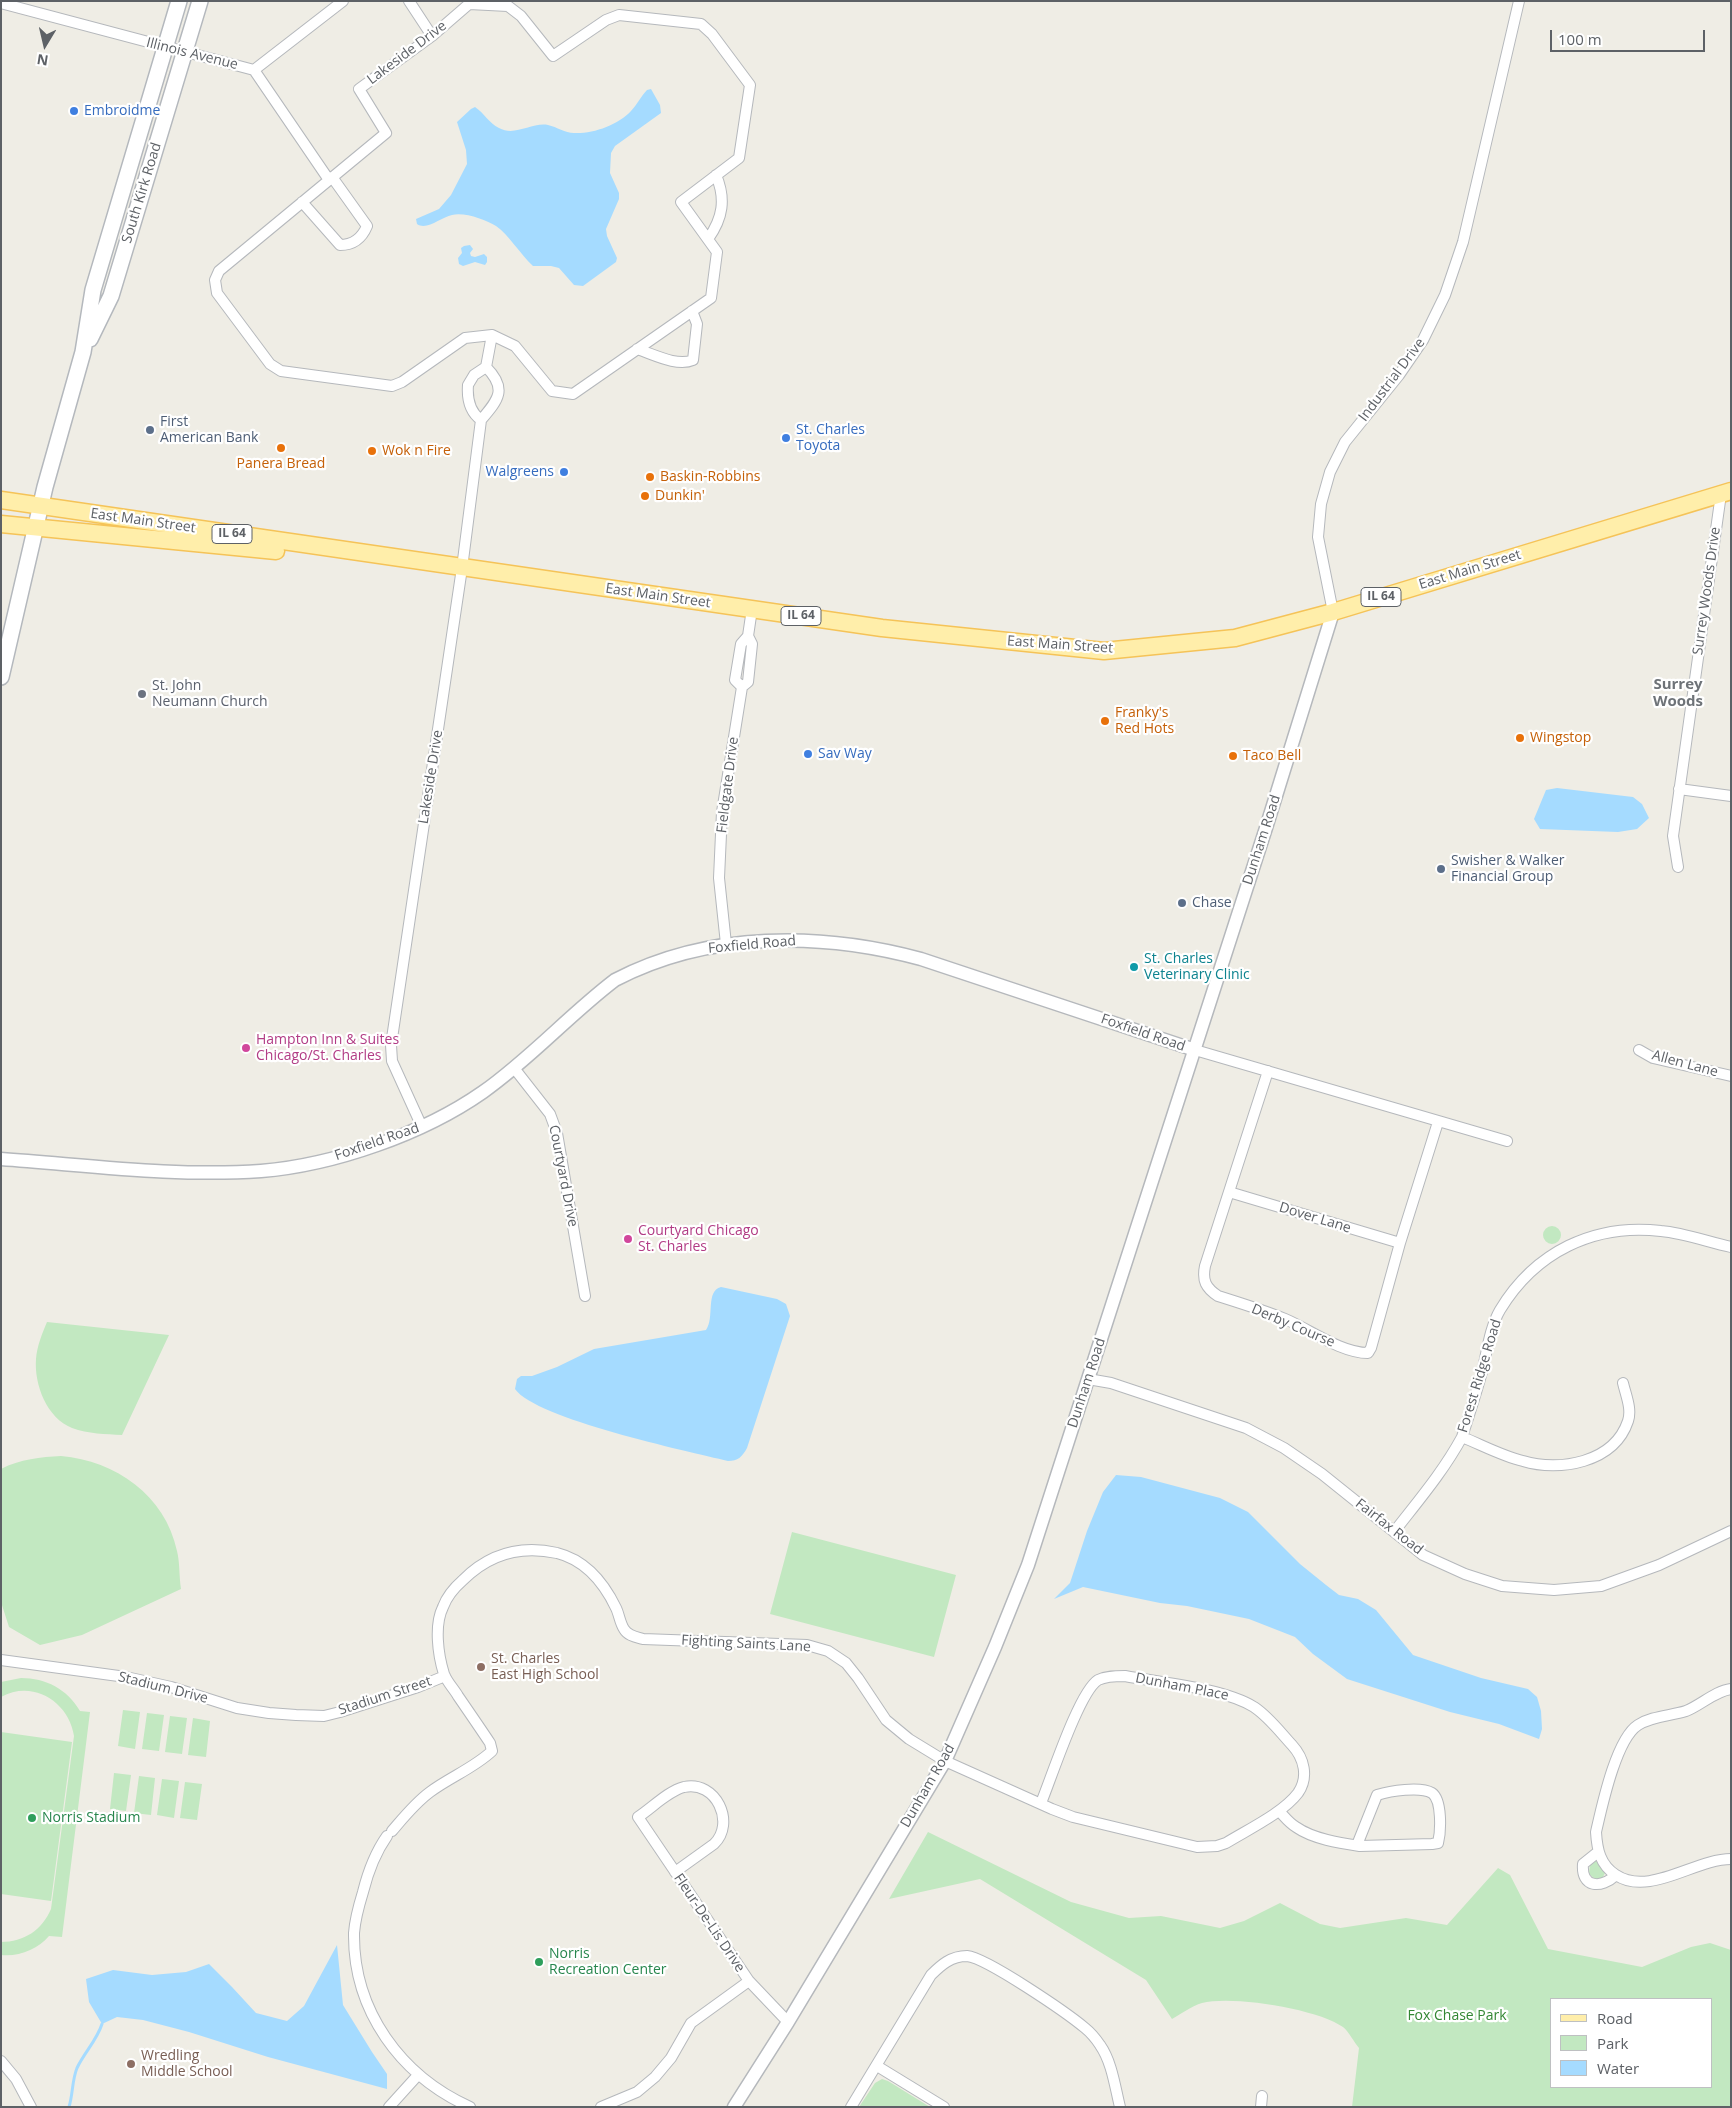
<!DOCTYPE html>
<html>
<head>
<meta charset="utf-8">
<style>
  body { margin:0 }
  #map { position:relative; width:1732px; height:2108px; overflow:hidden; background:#efede5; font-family:"Open Sans",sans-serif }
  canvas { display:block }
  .frame { position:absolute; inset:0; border:2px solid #5d6166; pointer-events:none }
  .legend { position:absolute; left:1550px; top:1998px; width:162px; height:90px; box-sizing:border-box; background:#fff; border:1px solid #bec0c2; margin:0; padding:6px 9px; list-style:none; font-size:15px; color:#5d6166 }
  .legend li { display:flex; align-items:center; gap:10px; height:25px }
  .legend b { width:25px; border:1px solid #bec0c2 }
  .north { position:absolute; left:20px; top:20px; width:50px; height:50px; -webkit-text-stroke:4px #fff; paint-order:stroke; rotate:189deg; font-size:14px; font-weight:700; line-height:20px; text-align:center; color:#5d6166 }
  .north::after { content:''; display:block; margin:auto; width:18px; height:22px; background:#5d6166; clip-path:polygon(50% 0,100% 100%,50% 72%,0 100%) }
  .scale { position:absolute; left:1550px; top:30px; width:155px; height:22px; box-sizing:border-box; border:2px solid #5d6166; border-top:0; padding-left:6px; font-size:15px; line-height:18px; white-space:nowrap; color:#5d6166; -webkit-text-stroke:4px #fff; paint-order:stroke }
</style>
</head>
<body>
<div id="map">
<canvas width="1732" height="2108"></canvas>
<div class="frame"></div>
<ul class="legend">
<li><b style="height:6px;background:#fea"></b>Road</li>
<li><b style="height:14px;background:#c2e8c1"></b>Park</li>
<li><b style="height:14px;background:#a5dbff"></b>Water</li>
</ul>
<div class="north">N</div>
<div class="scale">100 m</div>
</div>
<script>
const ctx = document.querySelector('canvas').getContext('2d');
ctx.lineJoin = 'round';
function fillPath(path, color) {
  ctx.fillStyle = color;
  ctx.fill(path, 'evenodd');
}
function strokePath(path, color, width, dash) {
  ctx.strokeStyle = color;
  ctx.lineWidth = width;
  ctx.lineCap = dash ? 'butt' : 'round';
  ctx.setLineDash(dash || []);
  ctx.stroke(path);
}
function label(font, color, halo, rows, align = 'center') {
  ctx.font = font + ' "Open Sans",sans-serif';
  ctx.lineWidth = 4.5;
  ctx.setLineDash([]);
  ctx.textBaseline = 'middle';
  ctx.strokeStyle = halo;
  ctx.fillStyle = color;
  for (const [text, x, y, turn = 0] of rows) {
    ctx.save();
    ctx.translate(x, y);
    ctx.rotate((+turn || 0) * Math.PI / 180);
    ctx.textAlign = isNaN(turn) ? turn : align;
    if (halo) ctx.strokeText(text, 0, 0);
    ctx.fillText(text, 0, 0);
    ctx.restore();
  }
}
fillPath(new Path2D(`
  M1543 1235a9 9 0 1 1 18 0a9 9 0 1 1-18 0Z
  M47,1322L169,1335L122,1435C106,1434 88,1434 72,1428C47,1418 34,1385 36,1359C37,1346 42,1334 47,1322Z
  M61,1456C116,1461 165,1495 177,1551C180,1563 179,1576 181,1589L82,1635L40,1645L9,1627L1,1602V1469C20,1459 41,1457 61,1456Z
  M792,1532L956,1575L934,1657L770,1614Z
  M21,1678C46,1678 67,1689 80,1711L90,1712L62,1937L49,1936C38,1949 19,1957 1,1955V1942C24,1942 42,1930 51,1909L74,1736C69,1702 33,1679 1,1697V1682Z
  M123,1710L140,1712L135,1749L118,1746Z
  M147,1713L164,1715L159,1751L142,1749Z
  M170,1716L187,1718L182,1754L165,1752Z
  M193,1718L210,1721L206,1757L188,1755Z
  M1,1732L72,1742L51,1901L1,1894Z
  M114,1773L131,1775L126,1811L110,1809Z
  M139,1776L155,1778L151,1815L134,1813Z
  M162,1779L179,1781L174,1818L157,1815Z
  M185,1782L202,1784L197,1820L180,1818Z
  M928,1832L1071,1902L1129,1918L1161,1916L1220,1928L1244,1921L1280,1903L1320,1924L1340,1928L1406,1918L1447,1925L1498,1868L1510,1875L1548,1949L1642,1967L1691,1947L1710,1943L1731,1950V2107H1352L1359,2048C1354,2042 1349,2032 1343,2027C1318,2009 1232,1995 1202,2003C1192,2006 1181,2014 1172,2019L1146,1980L980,1879L889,1899ZM1551,1999H1711V2087H1551Z
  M1596,1860L1605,1873L1602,1879H1595L1589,1874L1590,1863Z
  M882,2079L888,2081L930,2107H859L875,2083Z`), '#c2e8c1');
fillPath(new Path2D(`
  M651,89L660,105L661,113L615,146L611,153L610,173L619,193V199L606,229L607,236L617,258L616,262L583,286L574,285L559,268L551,266H533C521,255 508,234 496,226C486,220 465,212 452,215C441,217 427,231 417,224L416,219L439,209L451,195L467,164L466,150L457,122L471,109L475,107C484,113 489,123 499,128C515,137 532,122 548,125C557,127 565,133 574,133C593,134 618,125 631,111C637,105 641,96 647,90Z
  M470,245L473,249L470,253L471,256L475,257L484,254L487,257V262L485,265L475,262L463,266L459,264L458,258L462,253L461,248L464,246Z
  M1557,788L1633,797L1642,804L1649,818L1637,829L1618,832L1540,829L1534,819L1546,790Z
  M721,1287L777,1299L786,1304L790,1316L747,1448C742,1457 738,1461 728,1461C687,1451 536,1419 515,1389L517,1379L521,1376H532L557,1367L594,1349L706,1330C715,1318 705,1291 721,1287Z
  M1116,1475L1141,1477L1220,1498L1248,1512L1300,1564L1326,1585L1339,1595L1358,1599L1376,1610L1413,1655L1481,1678L1528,1689L1537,1697L1541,1711L1542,1729L1539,1739L1499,1724L1450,1712L1347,1679L1313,1654L1295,1637L1249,1619L1187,1606L1160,1603L1083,1587L1054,1599L1070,1583L1087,1531L1103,1492Z
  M337,1945L343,2005L372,2052L387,2074V2089L268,2057L189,2032L143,2020L117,2017L102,2024L89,2002L86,1979L113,1970L152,1975L186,1972L209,1964L232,1987L256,2013L287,2021L304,2006Z`), '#a5dbff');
strokePath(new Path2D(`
  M69,2107C73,2094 72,2080 77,2068C84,2053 97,2040 102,2024`), '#a5dbff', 3);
const minor = new Path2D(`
  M409,1L432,36
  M1,3L254,70L329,180
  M254,70L343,1
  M302,202L340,245C353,245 362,238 367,226L332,177
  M708,239C723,218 726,199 716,175
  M637,349C653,354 677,367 693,360L697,324L692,311
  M481,420C470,412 467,398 468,385L474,375L486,367L492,335L465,338L402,382L392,386L281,371L270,364L217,293L215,280L219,271L386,133L359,89L432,36L469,4L508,6L521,16L553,56L606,20L619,15L701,24L712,34L750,85L739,158L681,202L717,252L711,298L573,394L552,391L515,346L492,335
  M1333,612L1318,537L1321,504L1330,472L1345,442L1399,375L1423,340L1445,295L1463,242L1519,1
  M742,687L735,680L741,644L748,636
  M1679,789L1731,796
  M1678,867L1673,836L1721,494
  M726,944L719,878L722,812L742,687L748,682L752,644L748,636L752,609
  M1195,1050L1507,1141
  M1639,1050L1653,1058L1731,1076
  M514,1068L550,1114L557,1133L585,1296
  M1268,1071L1205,1266C1202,1281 1206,1288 1218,1296C1240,1303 1263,1310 1285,1319C1309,1329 1341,1353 1368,1353L1371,1348L1400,1243L1438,1122
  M422,1127L392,1061L391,1045L462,568L481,420C498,400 508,389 486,367
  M1229,1192L1400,1243
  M1088,1379L1111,1383L1246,1428L1284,1448L1322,1474L1423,1555L1465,1574L1502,1586L1554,1590L1601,1586L1659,1565L1731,1531
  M1462,1437C1482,1445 1502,1456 1523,1461C1559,1472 1614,1463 1628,1421C1632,1409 1626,1396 1623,1383
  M1394,1532C1418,1501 1443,1472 1462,1437C1469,1415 1476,1394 1482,1372C1487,1352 1490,1327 1500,1310C1535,1252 1594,1223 1661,1231C1684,1233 1708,1242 1731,1247
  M1,1660L126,1677L171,1687L237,1708L269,1713L296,1715L324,1716L340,1712L418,1687L445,1676
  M1731,1689C1715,1691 1701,1705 1686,1711C1670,1716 1652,1716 1638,1725C1616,1739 1602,1806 1596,1832C1597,1849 1600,1865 1616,1875C1649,1897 1695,1859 1731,1859
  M1279,1811C1284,1816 1289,1823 1296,1827C1313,1839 1340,1843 1360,1846L1432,1844L1438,1843C1441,1831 1442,1800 1432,1793C1420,1786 1390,1791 1377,1795L1357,1845
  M392,1831C404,1817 415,1803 430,1792C450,1777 474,1768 492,1751L490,1743C480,1728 469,1712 458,1696C454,1689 447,1682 444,1674C438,1655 434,1625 443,1607C447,1596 455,1587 463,1580C489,1554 521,1545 557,1553C585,1560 604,1583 616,1608C619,1614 620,1623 624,1629C628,1636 636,1637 643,1639L807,1645L828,1651L846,1663L858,1678L886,1720L909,1739L945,1761L1052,1809L1073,1817L1197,1847L1217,1846L1226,1843C1247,1830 1283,1813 1298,1793C1309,1777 1304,1758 1292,1745C1280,1732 1269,1717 1254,1707C1223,1688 1162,1683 1125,1676C1116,1676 1106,1676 1098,1680C1079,1692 1051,1779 1041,1803
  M387,1836C375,1853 368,1872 363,1892C359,1905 355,1919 354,1933C353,2011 401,2076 470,2107
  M1598,1852L1583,1864C1581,1888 1601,1889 1616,1875
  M675,1872L714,1844C736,1823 716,1780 684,1787C668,1791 652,1808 638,1817L749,1981L788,2022
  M1,2061L16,2079L31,2107
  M877,2066L944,2107
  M389,2107L418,2075
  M601,2107L637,2092L655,2077L671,2058L691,2023L749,1981
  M851,2107L931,1975C941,1965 951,1956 967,1956C987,1958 1067,2013 1085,2028C1090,2032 1096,2039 1100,2045C1112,2062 1115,2087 1120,2107
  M1261,2107L1262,2096`);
const tertiary = new Path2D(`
  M1,1159C87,1165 175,1177 261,1171C334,1165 423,1134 483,1092C530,1059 569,1015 615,980C709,931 821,932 921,959L1195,1050
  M734,2107L788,2022L945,1761L995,1647L1028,1565L1266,828L1333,612`);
const secondary = new Path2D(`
  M90,339L111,296L200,1
  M1,677L45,487L83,352L93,290L179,1`);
const primary = new Path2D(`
  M1,500L882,628L1104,651L1235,638L1333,612L1731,491
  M1,524L276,551`);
strokePath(minor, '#b5b8bc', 12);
strokePath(tertiary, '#b5b8bc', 15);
strokePath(secondary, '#b4b8bd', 18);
strokePath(primary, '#f5c358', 19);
strokePath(minor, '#fff', 10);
strokePath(tertiary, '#fff', 12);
strokePath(secondary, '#fff', 15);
strokePath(primary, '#fea', 16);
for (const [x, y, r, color] of [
  [74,111,5,"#3f7fe0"],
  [150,430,5,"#5c6f8a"],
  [786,438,5,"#3f7fe0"],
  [281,448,5,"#e8710a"],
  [372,451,5,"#e8710a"],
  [564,472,5,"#3f7fe0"],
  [650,477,5,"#e8710a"],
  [645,496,5,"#e8710a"],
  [142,694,5,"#6b7280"],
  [1105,721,5,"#e8710a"],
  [1520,738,5,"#e8710a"],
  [808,754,5,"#3f7fe0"],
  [1233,756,5,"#e8710a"],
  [1441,869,5,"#5c6f8a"],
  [1182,903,5,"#5c6f8a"],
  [1134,967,5,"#0f9aa8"],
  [246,1048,5,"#d1479c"],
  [628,1239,5,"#d1479c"],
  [481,1667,5,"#8d6e63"],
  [32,1818,5,"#2e9e5b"],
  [539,1962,5,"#2e9e5b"],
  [131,2064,5,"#8d6e63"]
]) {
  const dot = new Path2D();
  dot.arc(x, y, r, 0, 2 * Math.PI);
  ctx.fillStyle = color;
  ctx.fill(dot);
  strokePath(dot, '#fff', 2);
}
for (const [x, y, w] of [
  [232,534,40],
  [1381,597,40],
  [801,616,40]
]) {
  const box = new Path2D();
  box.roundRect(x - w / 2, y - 9.5, w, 19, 4);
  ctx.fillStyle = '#fff';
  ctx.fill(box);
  strokePath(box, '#5d6166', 1);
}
label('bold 12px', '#5d6166', null, [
  ["IL 64",232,534],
  ["IL 64",1381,597],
  ["IL 64",801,616]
]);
label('14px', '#5d6166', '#fff', [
  ["Lakeside Drive",407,53,-37],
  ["Illinois Avenue",192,54,14],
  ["South Kirk Road",142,193,-73],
  ["Industrial Drive",1392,380,-53],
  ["East Main Street",143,521,8],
  ["East Main Street",1470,570,-17],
  ["Surrey Woods Drive",1707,591,-82],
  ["East Main Street",658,596,8],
  ["East Main Street",1060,645,4],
  ["Lakeside Drive",431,777,-81],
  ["Fieldgate Drive",728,785,-83],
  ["Dunham Road",1262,840,-72],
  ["Foxfield Road",752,945,-5],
  ["Foxfield Road",1143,1033,19],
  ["Allen Lane",1685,1064,15],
  ["Foxfield Road",377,1142,-19],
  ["Courtyard Drive",563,1176,79],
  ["Dover Lane",1315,1218,17],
  ["Derby Course",1293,1326,23],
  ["Forest Ridge Road",1480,1376,-73],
  ["Dunham Road",1087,1383,-72],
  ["Fairfax Road",1389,1527,38],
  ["Fighting Saints Lane",746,1644,3],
  ["Dunham Place",1182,1687,11],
  ["Stadium Drive",163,1688,14],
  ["Stadium Street",385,1696,-18],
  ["Dunham Road",928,1786,-60],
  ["Fleur-De-Lis Drive",709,1923,56]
]);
label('14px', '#366cbe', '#fff', [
  ["Embroidme",84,111],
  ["St. Charles",796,430],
  ["Toyota",796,446],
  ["Walgreens",554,472,"right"],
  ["Sav Way",818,754]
], 'left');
label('14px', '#4e5e75', '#fff', [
  ["First",160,422],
  ["American Bank",160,438],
  ["Swisher & Walker",1451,861],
  ["Financial Group",1451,877],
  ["Chase",1192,903]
], 'left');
label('14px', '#c56008', '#fff', [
  ["Wok n Fire",382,451],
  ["Panera Bread",281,464,"center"],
  ["Baskin-Robbins",660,477],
  ["Dunkin'",655,496],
  ["Franky's",1115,713],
  ["Red Hots",1115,729],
  ["Wingstop",1530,738],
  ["Taco Bell",1243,756]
], 'left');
label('14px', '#5b616d', '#fff', [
  ["St. John",152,686],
  ["Neumann Church",152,702]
], 'left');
label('14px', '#0d838f', '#fff', [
  ["St. Charles",1144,959],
  ["Veterinary Clinic",1144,975]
], 'left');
label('14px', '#b23c85', '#fff', [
  ["Hampton Inn & Suites",256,1040],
  ["Chicago/St. Charles",256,1056],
  ["Courtyard Chicago",638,1231],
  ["St. Charles",638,1247]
], 'left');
label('14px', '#785e54', '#fff', [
  ["St. Charles",491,1659],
  ["East High School",491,1675],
  ["Wredling",141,2056],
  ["Middle School",141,2072]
], 'left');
label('14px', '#27864d', '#fff', [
  ["Norris Stadium",42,1818],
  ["Norris",549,1954],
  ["Recreation Center",549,1970]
], 'left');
label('14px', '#338733', '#fff', [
  ["Fox Chase Park",1457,2016]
]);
label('bold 15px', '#6e7378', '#fff', [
  ["Surrey",1678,685],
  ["Woods",1678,702]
]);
</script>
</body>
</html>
